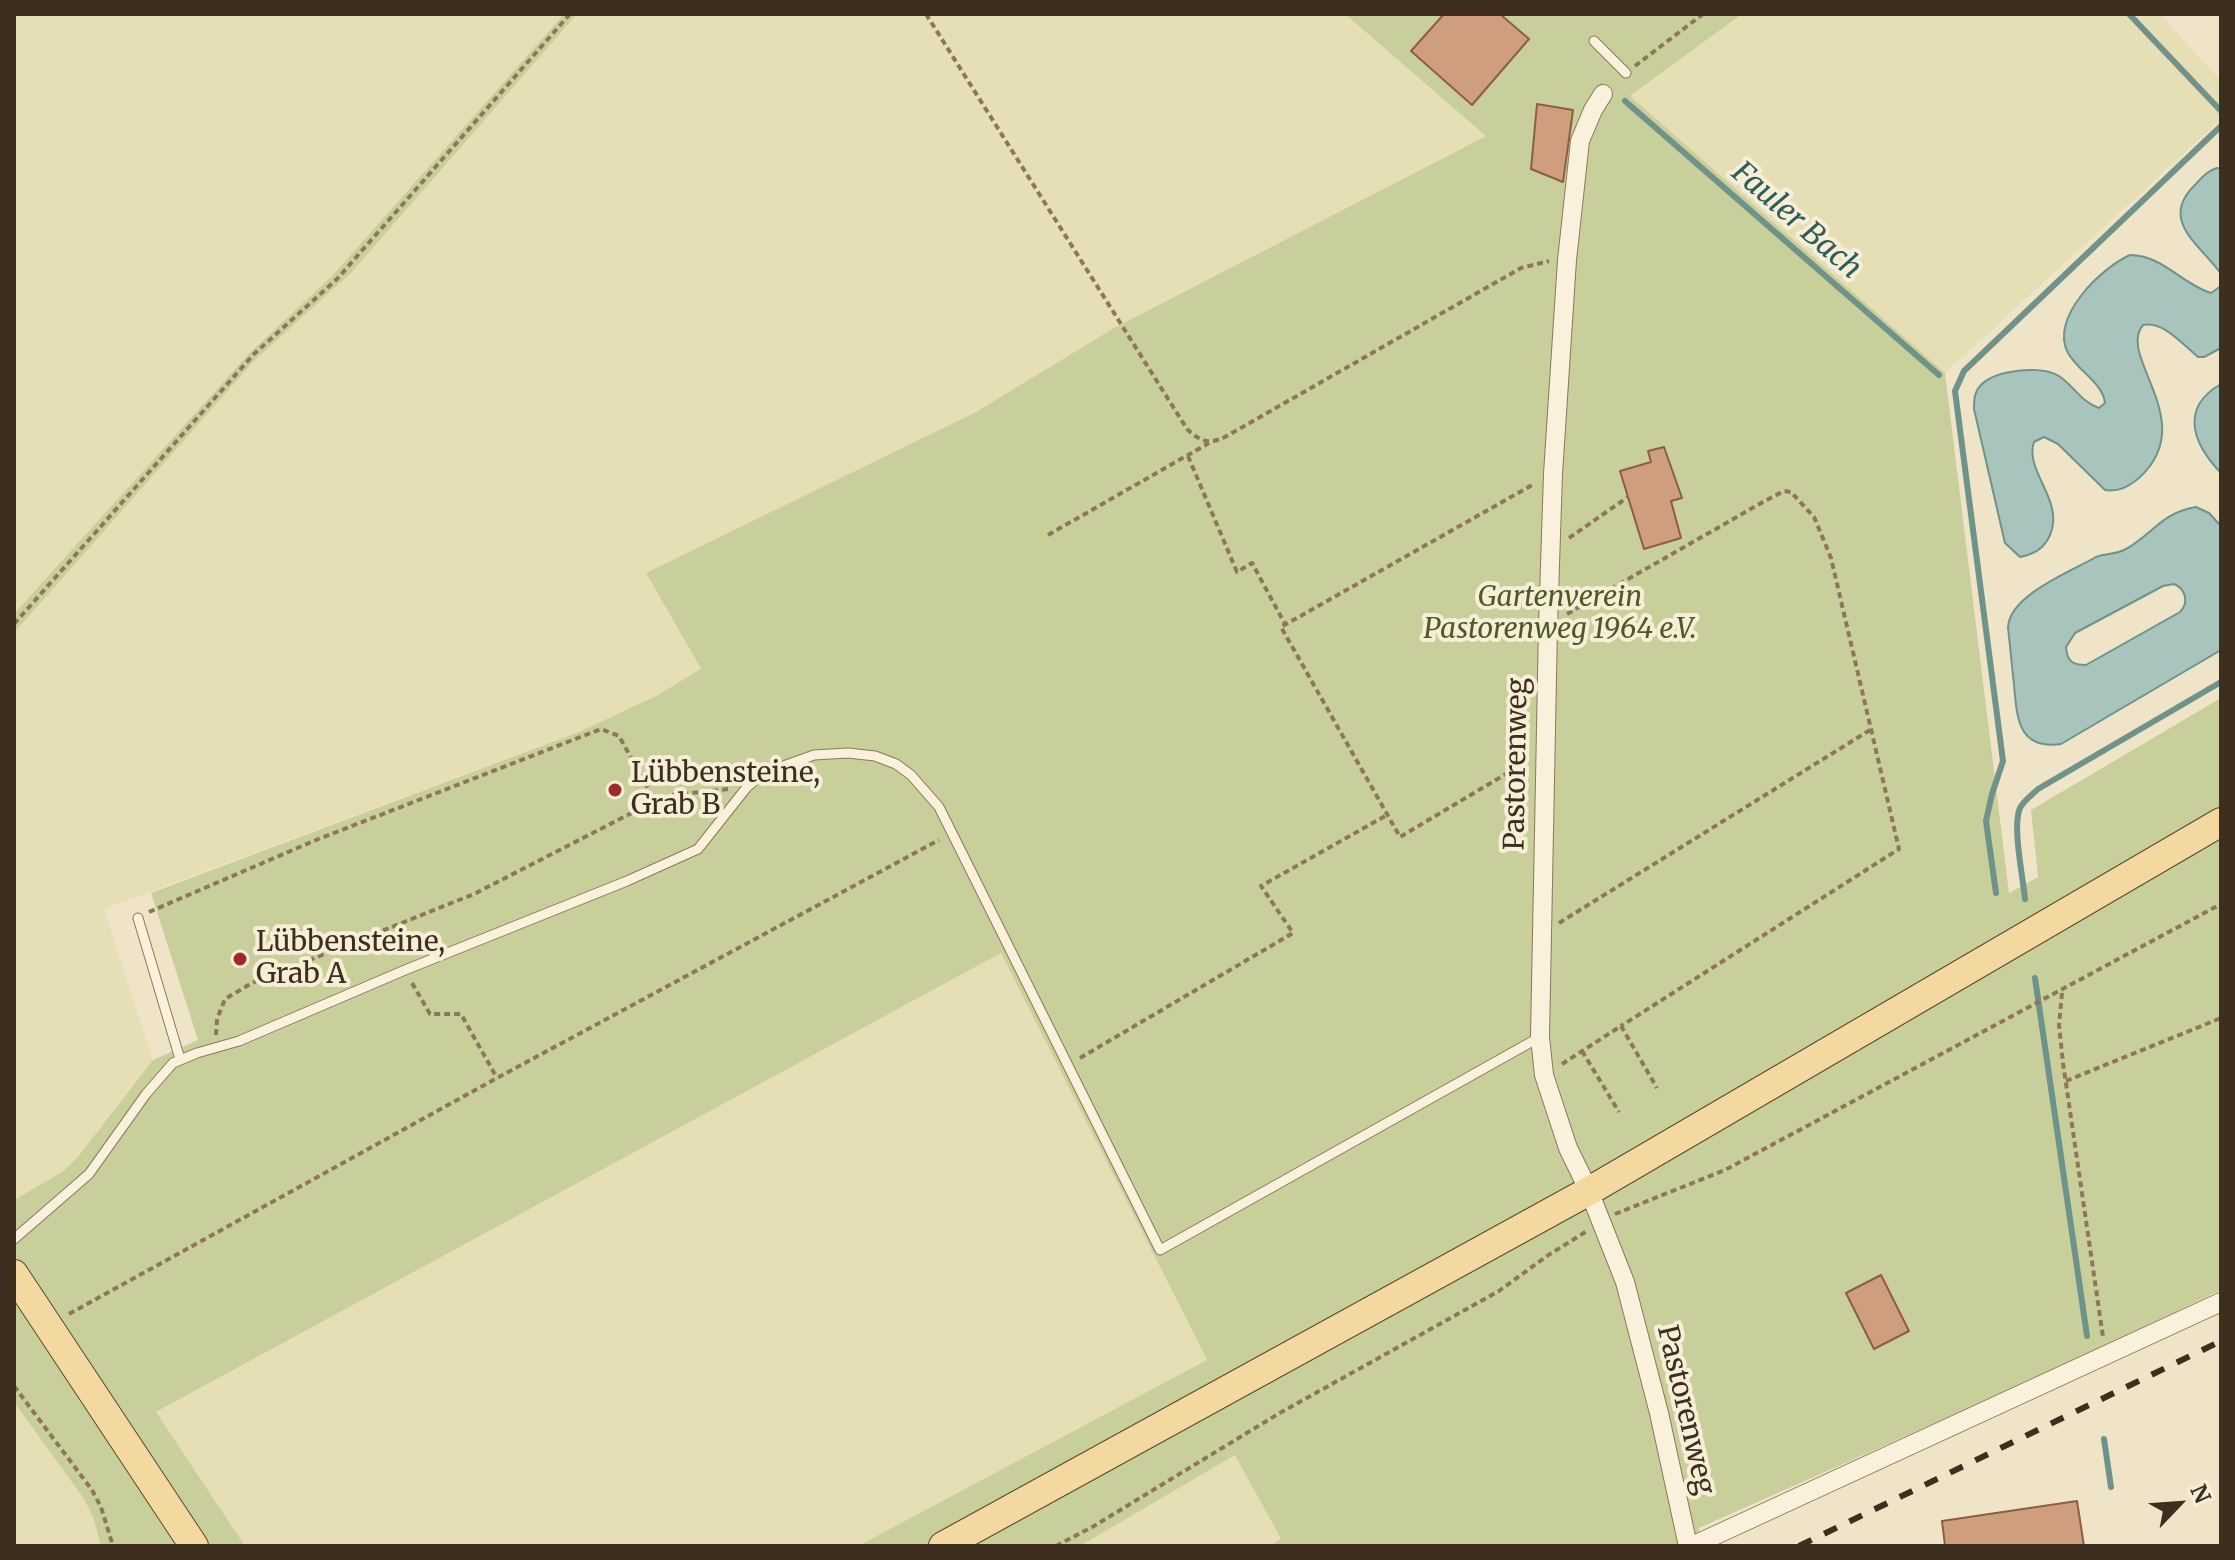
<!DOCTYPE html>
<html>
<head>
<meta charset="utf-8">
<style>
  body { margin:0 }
  #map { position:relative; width:2235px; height:1560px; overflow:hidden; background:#f0e4c8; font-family:Merriweather,serif }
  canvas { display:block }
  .frame { position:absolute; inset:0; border:16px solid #3d2e20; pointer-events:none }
  .north { position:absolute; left:2139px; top:1464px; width:80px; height:80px; -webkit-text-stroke:6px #f7eed8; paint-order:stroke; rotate:65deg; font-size:22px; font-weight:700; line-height:32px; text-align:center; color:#3d2e20 }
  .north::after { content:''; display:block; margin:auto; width:28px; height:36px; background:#3d2e20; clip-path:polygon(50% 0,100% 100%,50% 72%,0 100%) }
</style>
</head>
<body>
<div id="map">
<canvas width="2235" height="1560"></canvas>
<div class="frame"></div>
<div class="north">N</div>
</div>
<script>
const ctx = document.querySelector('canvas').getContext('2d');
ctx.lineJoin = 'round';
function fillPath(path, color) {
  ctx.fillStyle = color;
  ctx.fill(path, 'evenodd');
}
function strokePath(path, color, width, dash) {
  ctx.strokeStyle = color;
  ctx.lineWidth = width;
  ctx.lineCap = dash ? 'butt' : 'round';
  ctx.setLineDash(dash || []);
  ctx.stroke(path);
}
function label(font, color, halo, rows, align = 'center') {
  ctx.font = font + ' Merriweather,serif';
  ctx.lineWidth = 8;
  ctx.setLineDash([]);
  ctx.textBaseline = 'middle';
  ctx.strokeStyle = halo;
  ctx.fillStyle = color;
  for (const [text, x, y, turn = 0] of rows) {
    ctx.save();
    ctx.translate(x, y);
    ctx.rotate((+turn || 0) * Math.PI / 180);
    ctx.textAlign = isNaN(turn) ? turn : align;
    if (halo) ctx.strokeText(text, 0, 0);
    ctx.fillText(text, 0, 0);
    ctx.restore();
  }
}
fillPath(new Path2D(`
  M14,14H564L333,275L250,351L14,614Z
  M577,14H1345L1487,135L1114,328L976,412L646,574L701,670L656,696L579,732L104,909L153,1060L77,1158L62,1172L14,1200V633L255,360L351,273Z
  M1742,14H2160L2221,81V119L1945,373L1630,96Z
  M1001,953L1207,1361L858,1546H245L155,1413Z
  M14,1402L84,1499L93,1517L101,1546H14Z
  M1236,1454L1281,1540L1269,1546H1080Z`), '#e6deb5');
fillPath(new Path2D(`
  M564,14H577L351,273L255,360L14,633V614L251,351L333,275Z
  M1345,14H1742L1630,96L1945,373L2009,893L2038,877L2031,810L2221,698V1290L2050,1372L1699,1528L1700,1546H1269L1281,1539L1235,1455L1080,1546H858L1207,1360L1001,953L156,1412L245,1546H101L93,1517L84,1499L14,1402V1200L62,1172L77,1158L153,1060L198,1040L151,893L579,732L656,696L701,669L646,573L976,412L1114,328L1486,136Z`), '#c9cf9b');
const water = new Path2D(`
  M2217,168L2221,169V274C2203,247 2159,222 2193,187C2201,179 2206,171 2217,168Z
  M2130,255C2162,255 2182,284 2211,293L2221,286V348L2204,357H2198C2182,344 2164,321 2143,325C2116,356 2201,422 2139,478C2128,487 2119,492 2105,490L2058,444L2044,437L2034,442C2024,471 2065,501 2050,535C2044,549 2034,554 2020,557L2005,543L1974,409C1974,401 1974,392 1981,385C1995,370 2041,365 2059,376C2074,386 2081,402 2099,408L2105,403C2103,383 2078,371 2068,353C2049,318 2101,268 2130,255Z
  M2221,384V473C2193,444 2179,408 2221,384Z
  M2196,507L2209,513L2221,526V650L2061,744C2018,750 2017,718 2014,685C2012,666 2010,646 2008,627C2010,595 2070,572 2096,557C2106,553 2115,555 2126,549C2154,533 2161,513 2196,507ZM2174,584C2186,589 2189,603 2180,612L2086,665C2072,665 2067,661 2066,647L2075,633L2163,586Z`);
fillPath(water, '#a9c4bc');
strokePath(water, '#6f938a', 2);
strokePath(new Path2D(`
  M2129,14L2221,111
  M1625,101L1939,375
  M1996,893L1986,821L1992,794L2003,761L1955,391L1964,371L2221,126
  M2025,899C2023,877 2012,826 2020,808C2024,800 2032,795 2038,789L2221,682
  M2035,978L2087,1336
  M2104,1439L2111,1487`), '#6f938a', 6);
const building = new Path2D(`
  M1444,14H1500L1529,39L1472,105L1411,51Z
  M1537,104L1573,110L1563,182L1531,169Z
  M1664,447L1682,498L1671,501L1681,538L1644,549L1620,471L1651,462L1648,451Z
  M1881,1275L1909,1331L1874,1349L1846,1293Z
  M2077,1501L2084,1546H1945L1942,1521Z`);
fillPath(building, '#cf9f7d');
strokePath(building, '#8d5f41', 2);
const service = new Path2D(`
  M1594,41L1626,73
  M138,918L180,1059
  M14,1239L89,1174L146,1094L173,1063L197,1053L239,1041L405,970L627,881L698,849L747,787L764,773L814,755L848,753L875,756L896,764L911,775L939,807L1160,1250L1540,1037`);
const minor = new Path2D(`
  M1603,94L1593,110L1580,141L1567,260L1553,474L1548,626L1540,1037L1544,1075L1568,1148L1589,1191L1625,1282L1659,1413L1688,1546
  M1692,1546L2221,1302`);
const primary = new Path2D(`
  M14,1274L194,1546
  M943,1546L1589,1191L2221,822`);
strokePath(service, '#8d765c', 11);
strokePath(minor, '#8d765c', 20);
strokePath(primary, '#5b4430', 30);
strokePath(new Path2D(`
  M926,14L1187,429C1200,441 1208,445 1225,437L1521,268L1549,261
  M1635,66L1703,14
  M1188,456L1237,572L1252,563L1285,624
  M1048,535L1209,443
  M1569,538L1628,497
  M1567,614L1763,502L1784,491L1791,492L1814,517L1831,558L1899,849L1621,1026
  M14,624L254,354L337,279L570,14
  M1526,762L1400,837L1281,627L1534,484
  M149,912L316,840L601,729L619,736L655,801
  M1559,923L1870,730
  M412,983L430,1014H461L497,1078
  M2062,993L2059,1025L2063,1063L2103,1337
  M216,1035L217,1019L225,999L252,983L474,894L655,801L672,795L729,789
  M1582,1051L1619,1112
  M1080,1058L1293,933L1261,886L1387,815
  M1562,1064L1621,1026L1657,1088
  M2066,1081L2221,1018
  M1615,1214L1725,1170L2221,904
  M69,1314L497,1078L939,840
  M14,1386L92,1490L101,1507L113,1546
  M1056,1546L1094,1526L1278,1414L1499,1291L1547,1256L1587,1231`), '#8d765c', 4, [6, 4]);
strokePath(service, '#faf1dc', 9);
strokePath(minor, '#faf1dc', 18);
strokePath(primary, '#f3d9a0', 28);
strokePath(new Path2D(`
  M1799,1546L2221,1341`), '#3d2e20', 6, [14, 14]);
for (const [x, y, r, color] of [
  [615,790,8,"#9e2a2b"],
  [240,959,8,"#9e2a2b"]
]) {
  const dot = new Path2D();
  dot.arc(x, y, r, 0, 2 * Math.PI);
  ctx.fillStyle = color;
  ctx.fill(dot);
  strokePath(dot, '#f7eed8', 3);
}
label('italic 28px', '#4d5a26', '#f7eed8', [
  ["Gartenverein",1560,598],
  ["Pastorenweg 1964 e.V.",1560,630]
]);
label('28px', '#3d2e20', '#f7eed8', [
  ["Pastorenweg",1517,764,-89],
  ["Pastorenweg",1685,1410,77]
]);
label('28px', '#3d2e20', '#f7eed8', [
  ["Lübbensteine,",631,774],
  ["Grab B",631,806],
  ["Lübbensteine,",256,943],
  ["Grab A",256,975]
], 'left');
label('italic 30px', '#2f5d5a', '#f7eed8', [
  ["Fauler Bach",1796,221,41]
]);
</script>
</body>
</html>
